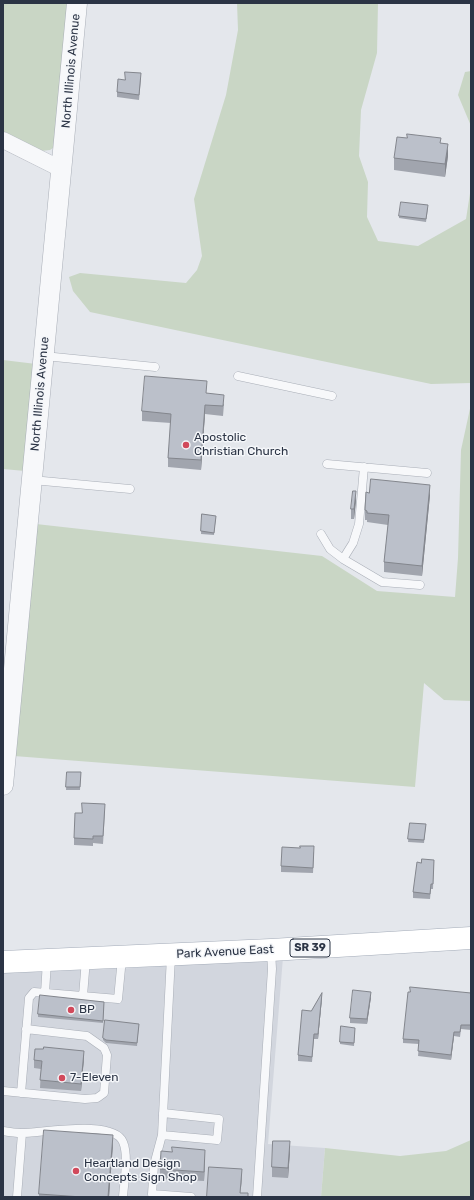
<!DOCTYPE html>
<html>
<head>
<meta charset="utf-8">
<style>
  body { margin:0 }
  #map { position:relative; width:474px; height:1200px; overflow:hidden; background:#e4e7ec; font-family:Rubik,sans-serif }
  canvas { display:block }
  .frame { position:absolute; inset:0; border:4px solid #2b3445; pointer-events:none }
</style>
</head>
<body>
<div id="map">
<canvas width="474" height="1200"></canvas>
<div class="frame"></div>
</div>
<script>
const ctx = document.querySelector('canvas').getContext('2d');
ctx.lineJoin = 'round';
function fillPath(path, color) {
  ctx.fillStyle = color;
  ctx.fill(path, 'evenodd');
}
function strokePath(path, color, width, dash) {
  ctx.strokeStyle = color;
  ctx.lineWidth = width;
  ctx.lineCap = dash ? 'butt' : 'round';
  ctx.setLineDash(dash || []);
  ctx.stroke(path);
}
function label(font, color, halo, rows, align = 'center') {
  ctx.font = font + ' Rubik,sans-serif';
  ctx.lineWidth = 3;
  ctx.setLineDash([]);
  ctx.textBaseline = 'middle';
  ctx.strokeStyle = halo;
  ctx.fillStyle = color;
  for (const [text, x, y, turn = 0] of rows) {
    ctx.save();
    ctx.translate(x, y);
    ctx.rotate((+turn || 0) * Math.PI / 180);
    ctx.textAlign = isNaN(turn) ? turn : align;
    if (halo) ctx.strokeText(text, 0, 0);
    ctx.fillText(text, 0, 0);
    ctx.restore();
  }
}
fillPath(new Path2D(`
  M283,957L268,1144L325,1148L321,1197H3V973L133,968Z`), '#d2d6de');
fillPath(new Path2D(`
  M3,3H70L56,146L50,150L41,151L3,132Z
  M237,3H378L377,53L361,110L359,156L368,182L367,217L378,241L418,246L466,219L471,187V383L431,384L90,312L73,291L69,277L80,273L186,283L197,270L202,256L194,199L226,95L238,30Z
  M471,71V126L458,95L465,72Z
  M3,360L36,364L25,471L3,469Z
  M471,404V701L444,700L424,683L415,787L14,756L36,524L322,556L377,591L455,597L458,558L461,450Z
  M471,1140V1197H321L325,1148L400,1156L446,1151Z`), '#c9d6c5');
const service = new Path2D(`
  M44,356L155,367
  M238,376L332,396
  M327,464L427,473
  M32,480L130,489
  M321,534L330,549L343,559L382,582L420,585
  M343,559L353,543L359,524L364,467
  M171,956L162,1135L154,1165L152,1194L191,1197
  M45,993L47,961
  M83,996L86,959
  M3,1091L85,1099L97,1098L104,1093L107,1055L104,1048L87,1036L26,1029
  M21,1093L29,998L34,992L118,999L122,958
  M3,1131C9,1132 15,1133 21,1133C42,1133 114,1119 123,1142C129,1156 124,1182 123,1197
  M162,1135L217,1140L219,1119L163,1113
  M17,1197L22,1133
  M257,1197L272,969L271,951`);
const minor = new Path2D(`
  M3,140L61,169`);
const tertiary = new Path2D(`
  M3,785L77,3`);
const primary = new Path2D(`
  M3,962L271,950L471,938`);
strokePath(service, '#a9aeb7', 9);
strokePath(minor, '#a9aeb7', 17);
strokePath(tertiary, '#a9aeb7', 21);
strokePath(primary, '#a3abb8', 23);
strokePath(service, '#f7f8fa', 8);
strokePath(minor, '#f7f8fa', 16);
strokePath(tertiary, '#f7f8fa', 20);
strokePath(primary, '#fff', 22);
fillPath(new Path2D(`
  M141,78L139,100L117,97V92L125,80Z
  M441,143L448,156L445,177L394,170V158Z
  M428,208L426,222L399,218V216Z
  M207,393L224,404L223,416L205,414L201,470L168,467V458L171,423L142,421V411Z
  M430,495L422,576L384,572V562L388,525L367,522V520H365V510Z
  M356,501L354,519H351V509Z
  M202,514L216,516L214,535L201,534Z
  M67,772H81L80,790H66Z
  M105,811L103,844L93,843V846L74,845V838L82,813Z
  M410,823L426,824L424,843L408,842Z
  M314,852L313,873L281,872V866Z
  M434,860L433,889H431L430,899L413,898V892L421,863Z
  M471,993V1030L461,1029L460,1037L454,1036L451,1060L418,1056L419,1044L403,1043V1039Z
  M371,997L367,1024L350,1023V1018Z
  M322,998L318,1039H314L312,1062L298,1061V1055L311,1011Z
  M104,1004L103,1023L38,1017V1014Z
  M139,1024L137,1046L106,1043L103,1040V1038Z
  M355,1030L354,1046L340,1044V1042Z
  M84,1058L81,1091L40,1088L41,1069L34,1068V1060Z
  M113,1144L109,1197H39V1194Z
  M290,1151L288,1178L272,1177V1167Z
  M205,1159L204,1181L160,1179V1169Z`), '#a1a5ae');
fillPath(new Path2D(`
  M448,144V156L445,177V164Z
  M205,405V414L201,470V460Z
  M430,485V495L422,576V566Z
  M356,491V501L354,519V509Z
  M371,992V997L367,1024V1019Z
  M322,993V998L318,1039V1034Z
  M454,1032V1036L451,1060V1055Z
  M84,1051V1058L81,1091V1084Z
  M113,1135V1144L109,1197H108Z
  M290,1141V1151L288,1178V1168Z
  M205,1150V1159L204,1181V1172Z
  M242,1169V1178L240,1197Z`), '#83868d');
const building = new Path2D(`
  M125,72L141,73L139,95L117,92L118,79L125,80Z
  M407,134L441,138L440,143L448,144L445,164L394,158L397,137L407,138Z
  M401,202L428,205L426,219L399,216Z
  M145,376L207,381L206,393L224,395L223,406L205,405L201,460L168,458L171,414L142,411Z
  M371,479L430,485L422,566L384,562L389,515L367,513V511L365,510L366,492L369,493Z
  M353,491H356L354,509H351Z
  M202,514L216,516L214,533L201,531Z
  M67,772H81L80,787H66Z
  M82,803L105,804L103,836H93V839L74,838L75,813H82Z
  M410,823L426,824L424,840L408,839Z
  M300,846H314L313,868L281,866L282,847L300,848Z
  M422,859L434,860L433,884H431L430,894L413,892L417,862L421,863Z
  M410,987L471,993V1025H461L460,1032H454L451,1055L418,1051L419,1040L403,1039L408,992H410Z
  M353,990L371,992L367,1019L350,1018Z
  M322,993L318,1034H314L312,1057L298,1055L302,1010L311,1011Z
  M40,995L104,1002L103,1021L38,1014Z
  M105,1020L139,1024L137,1043L106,1040L103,1038Z
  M341,1026L355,1028L354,1043L340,1042Z
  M44,1047L84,1051L81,1084L40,1080L42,1061L34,1060L35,1049H43Z
  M44,1130L113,1135L108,1197H82L39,1194Z
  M273,1141H290L288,1168L272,1167Z
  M172,1147L205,1150L204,1172L160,1169L161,1151L172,1152Z
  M209,1167L242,1169L240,1193H248V1197H207Z`);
fillPath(building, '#bbc0ca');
strokePath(building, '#83868d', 1);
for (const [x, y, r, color] of [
  [186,445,4,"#d1495b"],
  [71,1010,4,"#d1495b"],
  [62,1078,4,"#d1495b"],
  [76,1171,4,"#d1495b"]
]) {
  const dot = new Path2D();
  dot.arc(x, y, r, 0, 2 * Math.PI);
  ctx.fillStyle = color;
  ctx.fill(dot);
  strokePath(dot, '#f4f6f9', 1.5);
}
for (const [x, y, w] of [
  [310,948,40]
]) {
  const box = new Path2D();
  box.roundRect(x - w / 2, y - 9, w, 18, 3);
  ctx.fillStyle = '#f4f6f9';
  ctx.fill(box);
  strokePath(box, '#2b3445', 1);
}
label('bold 11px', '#2b3445', null, [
  ["SR 39",310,948]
]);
label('12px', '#2b3445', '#f4f6f9', [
  ["North Illinois Avenue",71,71,-85],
  ["North Illinois Avenue",40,394,-85],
  ["Park Avenue East",225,952,-3]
]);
label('12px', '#2b3445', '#f4f6f9', [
  ["Apostolic",194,438],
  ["Christian Church",194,452],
  ["BP",79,1010],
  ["7-Eleven",70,1078],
  ["Heartland Design",84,1164],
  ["Concepts Sign Shop",84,1178]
], 'left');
</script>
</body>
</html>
